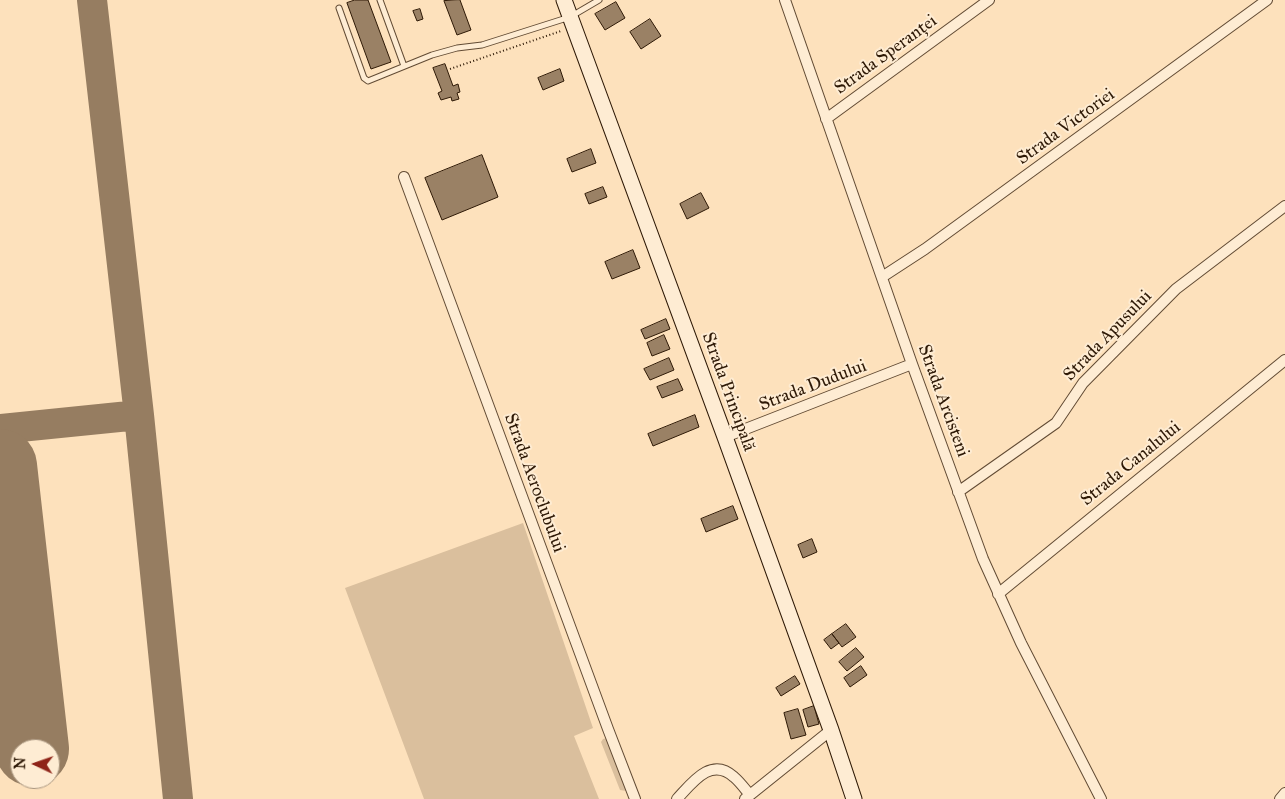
<!DOCTYPE html>
<html>
<head>
<meta charset="utf-8">
<style>
  body { margin:0 }
  #map { position:relative; width:1285px; height:799px; overflow:hidden; background:#fde1bc; font-family:"IM FELL Great Primer",serif }
  canvas { display:block }
  .north { position:absolute; left:10px; top:739px; width:50px; height:50px; box-sizing:border-box; background:#feecd3; border:1px solid #ab9881; border-radius:50%; rotate:273deg; font-size:14px; font-weight:700; line-height:20px; text-align:center; color:#2e1906 }
  .north::after { content:''; display:block; margin:auto; width:18px; height:22px; background:#8f2418; clip-path:polygon(50% 0,100% 100%,50% 72%,0 100%) }
</style>
</head>
<body>
<div id="map">
<canvas width="1285" height="799"></canvas>
<div class="north">N</div>
</div>
<script>
const ctx = document.querySelector('canvas').getContext('2d');
ctx.lineJoin = 'round';
function fillPath(path, color) {
  ctx.fillStyle = color;
  ctx.fill(path, 'evenodd');
}
function strokePath(path, color, width, dash) {
  ctx.strokeStyle = color;
  ctx.lineWidth = width;
  ctx.lineCap = dash ? 'butt' : 'round';
  ctx.setLineDash(dash || []);
  ctx.stroke(path);
}
function label(font, color, halo, rows, align = 'center') {
  ctx.font = font + ' "IM FELL Great Primer",serif';
  ctx.lineWidth = 4;
  ctx.setLineDash([]);
  ctx.textBaseline = 'middle';
  ctx.strokeStyle = halo;
  ctx.fillStyle = color;
  for (const [text, x, y, turn = 0] of rows) {
    ctx.save();
    ctx.translate(x, y);
    ctx.rotate((+turn || 0) * Math.PI / 180);
    ctx.textAlign = isNaN(turn) ? turn : align;
    if (halo) ctx.strokeText(text, 0, 0);
    ctx.fillText(text, 0, 0);
    ctx.restore();
  }
}
fillPath(new Path2D(`
  M523,523L593,728L574,736L599,799H424L345,588Z
  M607,738L628,789L626,791L620,790L601,742L603,739Z`), '#dabf9d');
strokePath(new Path2D(`
  M92,0L139,415L178,799
  M0,429L139,415`), '#967d61', 30);
strokePath(new Path2D(`
  M0,466L32,749`), '#967d61', 74);
const building = new Path2D(`
  M355,0H368L391,62L371,69L347,3Z
  M460,0L471,30L457,35L444,1Z
  M616,2L625,18L605,30L595,14Z
  M420,9L423,19L417,21L413,11Z
  M650,19L661,36L641,49L630,32Z
  M445,64L453,86L458,84L460,92L457,93L459,99L452,101L451,97L441,100L438,93L442,91L433,68Z
  M560,69L564,81L543,90L538,78Z
  M591,149L596,163L572,172L567,159Z
  M482,155L498,197L442,220L425,178Z
  M603,187L607,197L589,204L585,194Z
  M701,193L709,208L687,219L680,204Z
  M633,250L640,268L612,279L605,262Z
  M666,319L670,329L645,339L641,330Z
  M664,335L670,349L652,356L647,343Z
  M669,358L674,370L650,380L644,369Z
  M678,379L683,390L662,398L657,387Z
  M695,415L699,427L653,446L648,434Z
  M733,506L738,519L706,532L701,519Z
  M812,539L817,552L803,558L798,545Z
  M846,624L856,637L842,647L832,634Z
  M832,634L839,643L831,649L824,640Z
  M856,648L864,657L847,671L839,662Z
  M861,666L867,675L850,687L844,678Z
  M795,676L800,684L781,696L776,688Z
  M814,706L819,724L808,727L803,710Z
  M798,709L806,735L791,739L784,713Z`);
fillPath(building, '#9a8165');
strokePath(building, '#2e1906', 1);
const lane = new Path2D(`
  M380,0L404,66
  M339,8L364,78L368,81L432,55L457,48L482,45L570,17L599,0`);
const street = new Path2D(`
  M785,0L912,364L983,559L1021,643L1101,799
  M826,119L989,0
  M404,177L608,729L635,799
  M882,277L925,249L1267,0
  M725,437L912,364
  M958,492L1056,423L1083,383L1176,289L1285,206
  M998,594L1285,360
  M677,799C692,783 711,756 734,777C740,782 745,789 750,795
  M745,799L831,730
  M1280,799L1285,793`);
const secondary = new Path2D(`
  M564,0L725,437L831,730L854,799`);
strokePath(lane, '#624b34', 7);
strokePath(street, '#624b34', 12);
strokePath(secondary, '#2e1906', 17);
strokePath(new Path2D(`
  M450,69L561,31`), '#2e1906', 2, [1, 2.5]);
strokePath(lane, '#feecd3', 5);
strokePath(street, '#feecd3', 10);
strokePath(secondary, '#feecd3', 15);
label('18px', '#2e1906', '#feecd3', [
  ["Strada Speranței",886,55,-36],
  ["Strada Victoriei",1066,127,-36],
  ["Strada Apusului",1108,336,-46],
  ["Strada Dudului",813,386,-21],
  ["Strada Principală",728,392,70],
  ["Strada Arcisteni",943,401,70],
  ["Strada Canalului",1131,464,-39],
  ["Strada Aeroclubului",534,483,70]
]);
</script>
</body>
</html>
